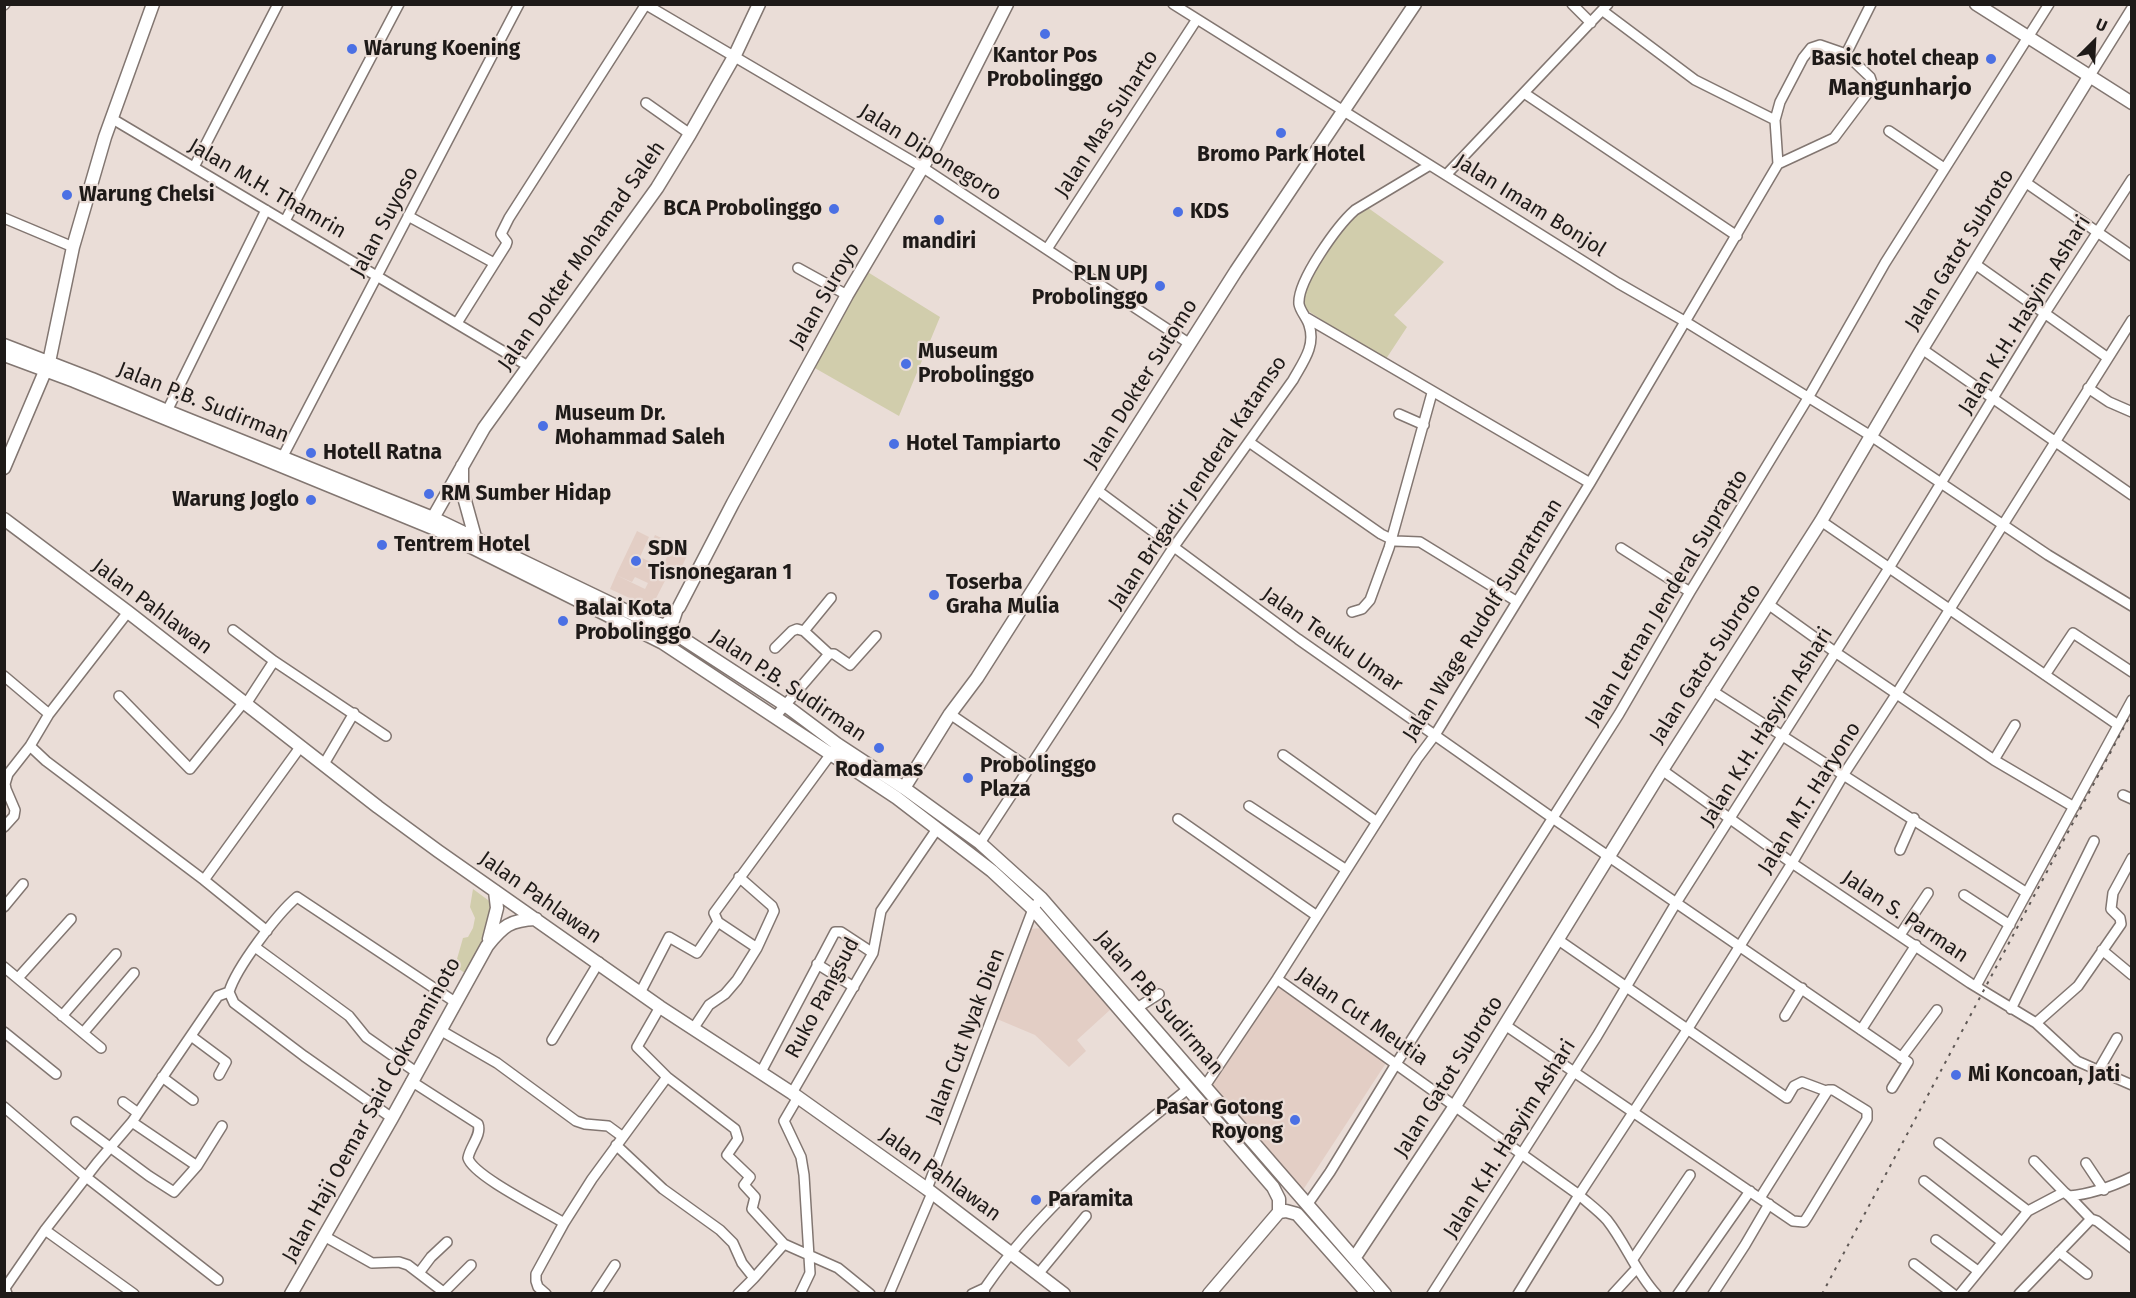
<!DOCTYPE html>
<html>
<head>
<meta charset="utf-8">
<style>
  body { margin:0 }
  #map { position:relative; width:2136px; height:1298px; overflow:hidden; background:#eaddd7; font-family:"Fira Sans",sans-serif }
  canvas { display:block }
  .frame { position:absolute; inset:0; border:6px solid #1e1a18; pointer-events:none }
  .north { position:absolute; left:2064px; top:12px; width:60px; height:60px; -webkit-text-stroke:4px #eaddd7; paint-order:stroke; rotate:24deg; font-size:16px; font-weight:700; line-height:24px; text-align:center; color:#1e1a18 }
  .north::after { content:''; display:block; margin:auto; width:21px; height:27px; background:#1e1a18; clip-path:polygon(50% 0,100% 100%,50% 72%,0 100%) }
</style>
</head>
<body>
<div id="map">
<canvas width="2136" height="1298"></canvas>
<div class="frame"></div>
<div class="north">U</div>
</div>
<script>
const ctx = document.querySelector('canvas').getContext('2d');
ctx.lineJoin = 'round';
function fillPath(path, color) {
  ctx.fillStyle = color;
  ctx.fill(path, 'evenodd');
}
function strokePath(path, color, width, dash) {
  ctx.strokeStyle = color;
  ctx.lineWidth = width;
  ctx.lineCap = dash ? 'butt' : 'round';
  ctx.setLineDash(dash || []);
  ctx.stroke(path);
}
function label(font, color, halo, rows, align = 'center') {
  ctx.font = font + ' "Fira Sans",sans-serif';
  ctx.lineWidth = 4.5;
  ctx.setLineDash([]);
  ctx.textBaseline = 'middle';
  ctx.strokeStyle = halo;
  ctx.fillStyle = color;
  for (const [text, x, y, turn = 0] of rows) {
    ctx.save();
    ctx.translate(x, y);
    ctx.rotate((+turn || 0) * Math.PI / 180);
    ctx.textAlign = isNaN(turn) ? turn : align;
    if (halo) ctx.strokeText(text, 0, 0);
    ctx.fillText(text, 0, 0);
    ctx.restore();
  }
}
fillPath(new Path2D(`
  M637,531L649,537L640,557L670,571L651,608L610,589L616,575L645,589L648,583L635,577L632,582L616,575Z
  M655,535L689,551L679,573L663,565L668,555L650,546Z
  M1043,928L1111,1009L1077,1040L1086,1051L1069,1067L1035,1035L997,1019L1028,929Z
  M1278,987L1386,1063L1303,1190L1212,1085Z`), '#e3cec5');
fillPath(new Path2D(`
  M1364,205L1444,262L1394,315L1407,327L1384,362L1301,306L1305,283L1323,251Z
  M866,271L940,317L899,416L813,367Z
  M473,889L488,900L493,907L484,944L466,974L455,966L463,938L468,937L473,928L475,918L470,907Z`), '#d1cdac');
const minor = new Path2D(`
  M645,4L922,167L1190,344
  M1173,4L1618,283L1686,322L1871,436L2048,555L2132,606
  M1572,4L1591,23
  M4,5L5,4
  M1603,11L1695,80L1775,120
  M1846,54L1871,4
  M2089,77L2132,8
  M1524,93L1737,236
  M646,103L690,134
  M111,118L528,366
  M1889,131L1944,168
  M194,167L278,4
  M1446,175L1608,4
  M2025,182L2132,256
  M408,216L494,263
  M4,218L73,247
  M285,221L399,4
  M1047,249L1197,19
  M1975,264L2108,358
  M798,268L847,295
  M1307,318L1590,483
  M457,323L506,245L507,242L501,234L509,218L646,4
  M1922,349L2132,495
  M2088,388L2109,402L2132,412
  M167,411L266,210
  M1399,414L1424,425
  M1249,442L1381,534L1395,541L1420,542L1516,601
  M283,456L519,4
  M1097,490L1298,639L1554,819L1908,1062L1892,1088
  M1821,521L2118,725
  M1621,548L1690,592
  M1768,604L1835,652L1994,760L2074,807
  M1352,612L1362,609L1370,600L1389,548L1432,393
  M233,630L274,661L386,736
  M804,631L831,598
  M653,638L677,609
  M663,643L671,631L679,607
  M775,648L792,631L797,629L804,631L829,654
  M2045,675L2073,633L2132,672
  M4,676L49,714
  M1711,690L2027,893
  M119,696L190,769L244,702
  M246,704L274,661
  M950,714L1029,768
  M775,717L829,654H834L850,665L876,636
  M30,746L46,761L204,880L301,746
  M1283,755L1377,822
  M1994,760L2015,725
  M324,764L354,713
  M1662,770L1792,863L1970,983L2036,1023L2077,1061L2132,1085
  M2123,795L2132,799
  M1249,806L1345,869
  M1178,819L1317,916
  M4,827L14,816L15,810L6,789L5,784L8,774L30,746L49,714L128,612
  M980,843L1173,548L1293,380C1303,362 1316,346 1309,325C1307,318 1300,311 1299,304C1297,281 1338,225 1355,210L1430,165
  M1900,850L1914,818
  M204,880L267,931
  M1964,895L2010,925
  M4,907L23,884
  M1900,935L1928,893
  M1557,939L1787,1098L1794,1086L1802,1082L1826,1091
  M255,947L349,1016L366,1037L416,1072
  M757,948L718,922L714,913L833,751
  M2102,950L2132,975
  M817,964L854,987
  M4,967L101,1048
  M18,978L71,919
  M1277,979L1579,1195C1588,1203 1599,1211 1607,1220C1626,1244 1635,1271 1656,1294
  M1976,986L2132,700
  M640,993L669,937L697,953L718,922
  M1137,1008L1159,994
  M2011,1009L2094,841
  M62,1016L116,954
  M1785,1016L1802,988
  M2036,1023L2078,986L2121,924L2120,918L2111,909L2113,893L2132,858
  M1505,1025L1793,1221L1804,1222L1808,1216L1867,1119V1111L1833,1090H1828L1760,1198
  M693,1029L709,1005L725,994L737,980L757,948L774,911L772,906L739,877
  M440,1030L497,1063L576,1121L585,1124L608,1126L623,1137
  M1861,1030L1916,945
  M4,1032L56,1074
  M83,1033L134,973
  M191,1036L226,1062L219,1075
  M552,1040L599,962
  M1901,1058L1937,1010
  M2098,1071L2117,1038
  M761,1072L835,932H841L873,953
  M162,1077L193,1100
  M667,1077L735,1129L738,1139L727,1155L750,1177L744,1185L755,1197L752,1209L784,1244L838,1268L870,1294
  M411,1081L478,1124C482,1135 470,1146 468,1158C473,1176 545,1211 564,1223
  M1205,1086L1277,979L1417,759L1435,735L1590,483L1778,164L1775,120L1780,102L1803,58L1811,48L1820,45L1846,54L1870,77L1872,83L1870,90L1834,138L1778,164
  M792,1093L873,953L881,911L937,829
  M798,1097L784,1121L801,1157L804,1175L810,1273L800,1294
  M123,1102L138,1113
  M4,1107L86,1177L218,1280
  M392,1118L304,1056L234,1003L229,992C236,968 277,914 297,897L455,1002
  M76,1122L149,1176L174,1192L197,1166L222,1126
  M132,1122L197,1166
  M1939,1143L2028,1211
  M616,1145L663,1189L720,1230L733,1243L742,1263L754,1278L738,1294
  M2034,1161L2064,1192
  M2086,1163L2104,1190
  M1924,1181L2002,1242
  M927,1189L1033,909L1041,898
  M2069,1196L2091,1219
  M1307,1205L1330,1172L1396,1064L1619,714L1690,592L1808,398L1885,263L2049,4
  M45,1230L134,1294
  M324,1236L372,1263L399,1262L408,1265L446,1294
  M1936,1240L1978,1271
  M2059,1252L2087,1274
  M1633,1259L1690,1175
  M1914,1264L1953,1294
  M419,1273L431,1257L447,1242
  M1039,1273L1086,1216
  M754,1278L784,1244
  M444,1292L471,1265
  M7,1294L5,1288L45,1230L97,1163L132,1122L218,996L229,992
  M546,1294L538,1287L536,1281V1274L542,1263L564,1223L592,1179L667,1077L637,1047L660,1007
  M596,1294L615,1265
  M889,1294L932,1193
  M972,1294L985,1288
  M984,1294L985,1288C1039,1209 1114,1148 1189,1088
  M1432,1294L1597,1036L1676,903L1889,568L2045,313L2132,179
  M1518,1294L1579,1195L1687,1030L1792,863L1844,774L1897,693L2132,320
  M1613,1294L1636,1269
  M1678,1294L1750,1191
  M1713,1294L1745,1245L1769,1204
  M1960,1294L2028,1211L2064,1192L2069,1196C2092,1194 2111,1187 2132,1177
  M2019,1294L2091,1219L2097,1221L2132,1248`);
const major = new Path2D(`
  M1976,4L2132,103
  M4,345L92,379L167,411L433,518L639,617L662,625L785,705L837,744L904,788L980,843L1041,898L1385,1294
  M4,355L74,381L435,529L663,643L897,798L992,871L1033,909L1273,1187L1279,1199V1212
  M462,466V490L475,537
  M4,468L49,362L73,247L105,137L153,4
  M433,518L484,428L657,188L690,134L735,55L759,4
  M4,519L128,612L378,807L438,851L660,1007L792,1093L927,1189L1064,1294
  M679,607L733,503L847,295L934,148L1007,4
  M904,788L950,714L977,678L1236,271L1415,4
  M489,939L497,908L495,891
  M1279,1212L1286,1211L1297,1214L1368,1294
  M1355,1257L1455,1106L1662,770L1821,521L1922,349L2089,77
  M291,1294L392,1118L487,946C503,926 510,920 536,919
  M1209,1294L1279,1212`);
strokePath(minor, '#827671', 12);
strokePath(major, '#827671', 15);
strokePath(minor, '#fff', 9);
strokePath(major, '#fff', 12);
strokePath(new Path2D(`
  M1822,1294L2132,712`), '#5f5855', 2, [3, 6]);
for (const [x, y, r, color] of [
  [1045,34,6,"#4b70e4"],
  [352,49,6,"#4b70e4"],
  [1991,59,6,"#4b70e4"],
  [1281,133,6,"#4b70e4"],
  [67,195,6,"#4b70e4"],
  [834,209,6,"#4b70e4"],
  [1178,212,6,"#4b70e4"],
  [939,220,6,"#4b70e4"],
  [1160,286,6,"#4b70e4"],
  [906,364,6,"#4b70e4"],
  [543,426,6,"#4b70e4"],
  [894,444,6,"#4b70e4"],
  [311,453,6,"#4b70e4"],
  [429,494,6,"#4b70e4"],
  [311,500,6,"#4b70e4"],
  [382,545,6,"#4b70e4"],
  [636,561,6,"#4b70e4"],
  [934,595,6,"#4b70e4"],
  [563,621,6,"#4b70e4"],
  [879,748,6,"#4b70e4"],
  [968,778,6,"#4b70e4"],
  [1956,1075,6,"#4b70e4"],
  [1295,1120,6,"#4b70e4"],
  [1036,1200,6,"#4b70e4"]
]) {
  const dot = new Path2D();
  dot.arc(x, y, r, 0, 2 * Math.PI);
  ctx.fillStyle = color;
  ctx.fill(dot);
  strokePath(dot, '#eaddd7', 2);
}
label('bold 21px', '#1e1a18', '#eaddd7', [
  ["Warung Koening",364,49],
  ["Kantor Pos",1045,56,"center"],
  ["Probolinggo",1045,80,"center"],
  ["Basic hotel cheap",1979,59,"right"],
  ["Bromo Park Hotel",1281,155,"center"],
  ["Warung Chelsi",79,195],
  ["BCA Probolinggo",822,209,"right"],
  ["KDS",1190,212],
  ["mandiri",939,242,"center"],
  ["PLN UPJ",1148,274,"right"],
  ["Probolinggo",1148,298,"right"],
  ["Museum",918,352],
  ["Probolinggo",918,376],
  ["Museum Dr.",555,414],
  ["Mohammad Saleh",555,438],
  ["Hotel Tampiarto",906,444],
  ["Hotell Ratna",323,453],
  ["RM Sumber Hidap",441,494],
  ["Warung Joglo",299,500,"right"],
  ["Tentrem Hotel",394,545],
  ["SDN",648,549],
  ["Tisnonegaran 1",648,573],
  ["Toserba",946,583],
  ["Graha Mulia",946,607],
  ["Balai Kota",575,609],
  ["Probolinggo",575,633],
  ["Probolinggo",980,766],
  ["Plaza",980,790],
  ["Rodamas",879,770,"center"],
  ["Mi Koncoan, Jati",1968,1075],
  ["Pasar Gotong",1283,1108,"right"],
  ["Royong",1283,1132,"right"],
  ["Paramita",1048,1200]
], 'left');
label('21px', '#1e1a18', '#eaddd7', [
  ["Jalan Mas Suharto",1107,124,-57],
  ["Jalan Diponegoro",930,153,32],
  ["Jalan M.H. Thamrin",267,189,30],
  ["Jalan Imam Bonjol",1530,206,32],
  ["Jalan Suyoso",385,222,-62],
  ["Jalan Gatot Subroto",1960,250,-58],
  ["Jalan Dokter Mohamad Saleh",582,256,-55],
  ["Jalan Suroyo",825,296,-60],
  ["Jalan K.H. Hasyim Ashari",2025,315,-58],
  ["Jalan Dokter Sutomo",1141,384,-58],
  ["Jalan P.B. Sudirman",203,403,22],
  ["Jalan Brigadir Jenderal Katamso",1198,483,-56],
  ["Jalan Letnan Jenderal Suprapto",1667,598,-59],
  ["Jalan Pahlawan",152,607,37],
  ["Jalan Wage Rudolf Supratman",1483,620,-58],
  ["Jalan Teuku Umar",1332,640,35],
  ["Jalan Gatot Subroto",1706,664,-57],
  ["Jalan P.B. Sudirman",788,686,34],
  ["Jalan K.H. Hasyim Ashari",1767,727,-58],
  ["Jalan M.T. Haryono",1810,798,-58],
  ["Jalan Pahlawan",540,898,35],
  ["Jalan S. Parman",1905,917,34],
  ["Ruko Pangsud",823,998,-62],
  ["Jalan P.B. Sudirman",1159,1003,49],
  ["Jalan Cut Meutia",1362,1017,35],
  ["Jalan Cut Nyak Dien",966,1036,-69],
  ["Jalan Gatot Subroto",1449,1077,-58],
  ["Jalan Haji Oemar Said Cokroaminoto",372,1110,-61],
  ["Jalan K.H. Hasyim Ashari",1510,1139,-58],
  ["Jalan Pahlawan",940,1175,36]
]);
label('bold 24px', '#1e1a18', '#eaddd7', [
  ["Mangunharjo",1900,88]
]);
</script>
</body>
</html>
